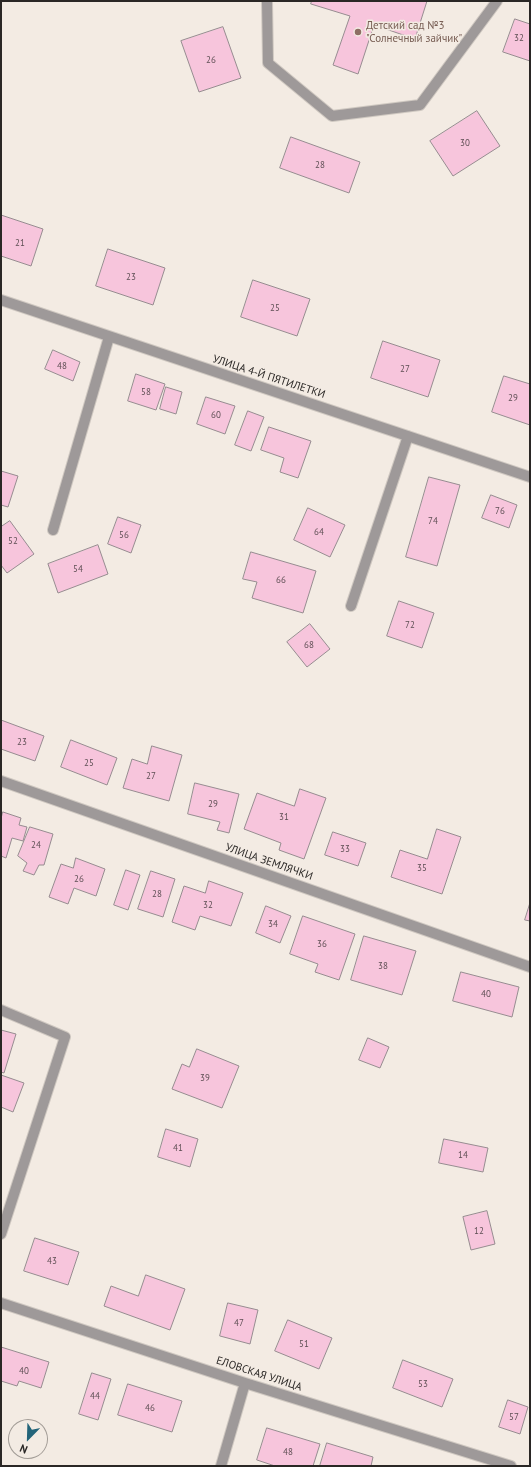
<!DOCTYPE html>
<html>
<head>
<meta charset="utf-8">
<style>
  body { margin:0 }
  #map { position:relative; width:531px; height:1467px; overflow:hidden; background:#f3ebe3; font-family:"PT Sans",sans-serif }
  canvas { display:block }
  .frame { position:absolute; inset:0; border:2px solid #2a2725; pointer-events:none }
  .north { position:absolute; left:8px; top:1419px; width:40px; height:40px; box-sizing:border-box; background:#f3ebe3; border:1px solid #a39d97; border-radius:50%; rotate:203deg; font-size:11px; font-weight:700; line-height:16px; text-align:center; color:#2a2725 }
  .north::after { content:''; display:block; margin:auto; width:14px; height:18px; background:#236479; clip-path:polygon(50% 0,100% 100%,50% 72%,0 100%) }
</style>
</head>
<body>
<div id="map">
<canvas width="531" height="1467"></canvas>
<div class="frame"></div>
<div class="north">N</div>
</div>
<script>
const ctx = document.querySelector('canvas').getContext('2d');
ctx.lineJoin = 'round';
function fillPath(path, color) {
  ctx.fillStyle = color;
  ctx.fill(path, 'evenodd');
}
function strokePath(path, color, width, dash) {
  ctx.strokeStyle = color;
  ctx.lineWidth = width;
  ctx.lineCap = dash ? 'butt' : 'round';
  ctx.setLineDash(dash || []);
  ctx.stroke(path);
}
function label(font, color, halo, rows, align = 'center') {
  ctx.font = font + ' "PT Sans",sans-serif';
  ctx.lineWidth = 3;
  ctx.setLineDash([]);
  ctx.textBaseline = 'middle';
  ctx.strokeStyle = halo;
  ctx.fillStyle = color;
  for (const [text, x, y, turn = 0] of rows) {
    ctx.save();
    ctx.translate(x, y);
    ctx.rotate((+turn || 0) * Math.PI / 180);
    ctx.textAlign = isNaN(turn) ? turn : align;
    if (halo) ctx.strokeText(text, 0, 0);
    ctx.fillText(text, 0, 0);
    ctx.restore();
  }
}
const building = new Path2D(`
  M312,1H427L415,39L374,25L358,74L333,65L350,16L311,4Z
  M515,19L530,24V61L503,52Z
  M223,27L241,78L199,92L181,41Z
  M477,111L500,146L453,176L430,141Z
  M291,137L360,162L349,193L280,168Z
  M1,215L43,229L31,266L1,256Z
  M108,249L165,268L153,305L96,286Z
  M253,280L310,299L297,336L241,317Z
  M383,341L440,360L428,397L371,378Z
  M53,350L80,362L73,381L45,369Z
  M136,374L165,384L156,410L128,401Z
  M504,376L530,384V425L492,412Z
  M166,387L182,392L176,414L160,409Z
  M206,397L235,406L225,434L197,424Z
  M248,411L264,417L251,451L235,445Z
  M269,427L311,441L298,478L280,472L284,458L261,450Z
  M1,471L18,476L8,507L1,505Z
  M429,477L460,485L437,566L406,557Z
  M491,495L517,505L509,528L482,518Z
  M308,508L345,525L330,557L294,540Z
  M118,517L141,525L131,553L108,544Z
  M10,521L34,554L7,573L1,565V527Z
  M98,545L108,574L58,593L48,564Z
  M251,552L316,571L303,613L252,598L257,582L243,579Z
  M399,601L434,613L422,648L387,636Z
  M310,624L330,649L307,667L287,642Z
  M1,720L44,736L35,761L1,749Z
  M71,740L117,758L107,785L61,767Z
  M152,746L182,755L169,801L123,788L132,759L147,764Z
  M195,783L239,794L229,833L217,830L220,822L188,814Z
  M300,789L326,798L304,859L279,850L281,843L244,829L257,793L294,806Z
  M3,812L21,818L19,825L27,827L23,841L12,838L6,858L1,856V819Z
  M30,827L53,834L44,865H39L34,875L23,871L27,863L18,856Z
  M437,829L461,837L442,894L391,877L400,850L427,859Z
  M333,832L366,843L358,866L325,855Z
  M76,858L105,869L96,896L74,888L68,904L49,897L61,864L73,868Z
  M126,870L140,875L128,910L114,905Z
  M151,871L175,879L163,917L138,909Z
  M209,881L243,893L231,926L200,916L195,930L172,922L184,886L205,893Z
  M530,903V921L525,920Z
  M266,906L291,916L280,943L256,933Z
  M303,916L355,934L339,980L315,972L318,964L290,954Z
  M364,936L416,951L402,995L351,980Z
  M461,972L519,987L512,1017L453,1001Z
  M1,1030L16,1034L4,1073L1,1072Z
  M368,1038L389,1047L380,1068L359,1060Z
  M197,1049L239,1066L222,1108L172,1089L182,1064L189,1067Z
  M1,1075L24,1083L13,1112L1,1107Z
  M166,1129L198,1139L190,1167L158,1157Z
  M444,1139L488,1148L483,1172L439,1163Z
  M487,1211L495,1244L471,1250L463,1217Z
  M35,1238L79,1252L68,1285L24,1271Z
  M146,1275L185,1289L170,1330L104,1306L111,1286L138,1296Z
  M228,1303L258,1310L250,1344L220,1336Z
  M288,1320L332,1338L319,1369L275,1351Z
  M1,1347L49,1362L41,1388L19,1381L17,1386L1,1381Z
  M403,1360L453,1379L442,1407L393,1388Z
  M92,1373L111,1379L98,1420L79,1414Z
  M128,1384L182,1401L172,1432L118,1415Z
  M508,1400L528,1407L520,1434L499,1427Z
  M267,1428L320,1444L313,1466H275L257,1460Z
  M327,1443L373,1457L371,1466H320Z`);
fillPath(building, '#f7c5dc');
strokePath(building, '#968c90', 1);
const lane = new Path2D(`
  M267,1L268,63L332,116L420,105L497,1`);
const street = new Path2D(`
  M1,300L530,477
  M53,530L109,337
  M351,606L408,436
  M1,781L530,967
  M1,1010L65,1037L1,1234
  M1,1303L245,1383L511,1466
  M221,1466L245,1383`);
strokePath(lane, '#cfc8c1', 12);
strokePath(street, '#cfc8c1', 12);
strokePath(lane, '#9e9999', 10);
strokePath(street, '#9e9999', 10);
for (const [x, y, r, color] of [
  [358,32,4,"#8d6e63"]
]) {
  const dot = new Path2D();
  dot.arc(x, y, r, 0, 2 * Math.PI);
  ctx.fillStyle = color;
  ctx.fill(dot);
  strokePath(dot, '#f3ebe3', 1.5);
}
label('9px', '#5d4e53', null, [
  ["32",519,38],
  ["26",211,60],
  ["30",465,143],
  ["28",320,165],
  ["21",20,243],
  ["23",131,277],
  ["25",275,308],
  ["48",62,366],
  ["27",405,369],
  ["58",146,392],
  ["29",513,398],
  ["60",216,415],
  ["76",500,511],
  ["74",433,521],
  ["64",319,532],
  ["56",124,535],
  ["52",13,541],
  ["54",78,569],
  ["66",281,580],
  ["72",410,625],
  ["68",309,645],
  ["23",22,742],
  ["25",89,763],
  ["27",151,776],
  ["29",213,804],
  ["31",284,817],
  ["24",36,845],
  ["33",345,849],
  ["35",422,868],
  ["26",79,879],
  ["28",157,894],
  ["32",208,905],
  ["34",273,924],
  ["36",322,944],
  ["38",383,966],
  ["40",486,994],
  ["39",205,1078],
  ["41",178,1148],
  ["14",463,1155],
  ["12",479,1231],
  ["43",52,1261],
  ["47",239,1323],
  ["51",304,1344],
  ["40",24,1371],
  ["53",423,1384],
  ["44",95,1396],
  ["46",150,1408],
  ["57",514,1417],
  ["48",288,1452]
]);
label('11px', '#785e54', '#f3ebe3', [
  ["Детский сад №3",366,26],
  ["\"Солнечный зайчик\"",366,39]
], 'left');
label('11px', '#2a2725', '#f3ebe3', [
  ["УЛИЦА 4-Й ПЯТИЛЕТКИ",269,377,18],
  ["УЛИЦА ЗЕМЛЯЧКИ",269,862,19],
  ["ЕЛОВСКАЯ УЛИЦА",259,1374,18]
]);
</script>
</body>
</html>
